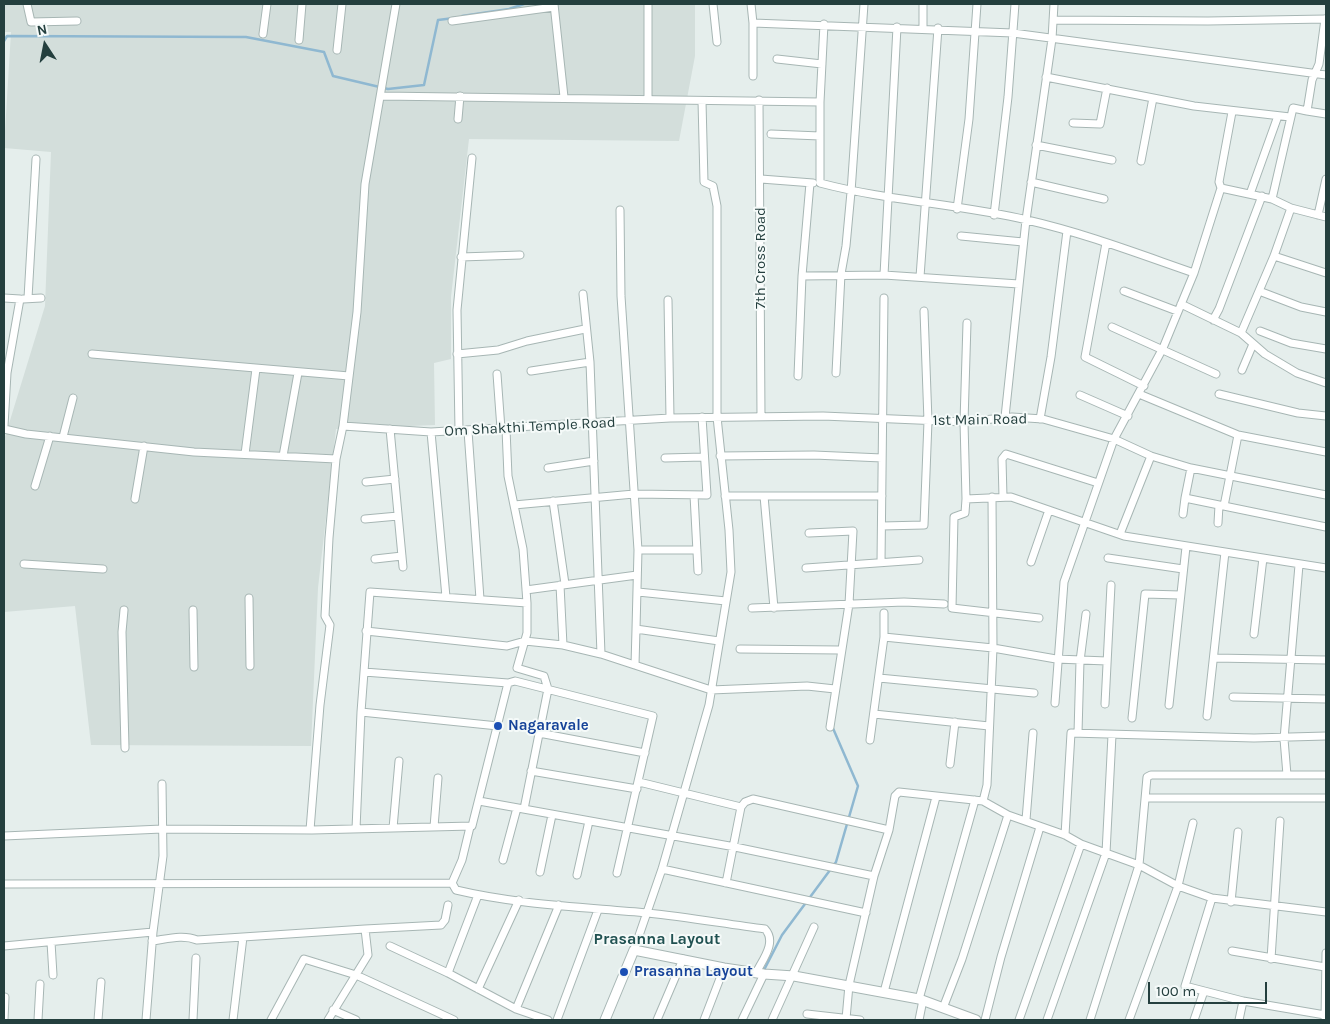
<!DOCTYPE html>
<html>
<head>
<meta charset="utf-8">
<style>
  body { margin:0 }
  #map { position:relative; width:1330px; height:1024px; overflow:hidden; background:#e5eeec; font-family:Karla,sans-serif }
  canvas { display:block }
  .frame { position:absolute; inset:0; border:5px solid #243f3e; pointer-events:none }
  .north { position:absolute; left:20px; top:20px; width:50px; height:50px; -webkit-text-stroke:4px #f5faf9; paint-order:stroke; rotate:349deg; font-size:14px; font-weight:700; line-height:20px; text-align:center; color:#243f3e }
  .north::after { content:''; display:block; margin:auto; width:18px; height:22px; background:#243f3e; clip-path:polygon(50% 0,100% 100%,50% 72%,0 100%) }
  .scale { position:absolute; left:1148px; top:982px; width:119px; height:22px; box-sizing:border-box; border:2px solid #243f3e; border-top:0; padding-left:6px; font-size:15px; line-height:18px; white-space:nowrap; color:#243f3e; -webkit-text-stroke:4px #f5faf9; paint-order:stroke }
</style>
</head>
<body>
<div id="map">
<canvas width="1330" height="1024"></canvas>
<div class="frame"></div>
<div class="north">N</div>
<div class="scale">100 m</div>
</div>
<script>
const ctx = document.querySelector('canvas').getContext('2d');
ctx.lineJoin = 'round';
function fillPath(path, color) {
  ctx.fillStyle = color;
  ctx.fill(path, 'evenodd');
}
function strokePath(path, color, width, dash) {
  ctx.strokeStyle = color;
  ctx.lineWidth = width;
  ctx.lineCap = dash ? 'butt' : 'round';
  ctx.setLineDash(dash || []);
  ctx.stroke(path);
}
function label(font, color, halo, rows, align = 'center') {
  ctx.font = font + ' Karla,sans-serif';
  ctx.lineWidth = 4;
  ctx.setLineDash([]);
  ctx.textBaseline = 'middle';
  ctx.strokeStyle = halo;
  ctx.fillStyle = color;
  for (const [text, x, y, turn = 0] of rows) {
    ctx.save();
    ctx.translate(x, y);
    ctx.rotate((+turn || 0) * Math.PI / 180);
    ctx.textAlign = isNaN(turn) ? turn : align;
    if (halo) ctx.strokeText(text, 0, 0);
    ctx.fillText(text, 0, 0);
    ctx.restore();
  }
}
fillPath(new Path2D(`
  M4,4H695V56L679,141L469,139L451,297V359L434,363L435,425L336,429L318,588L311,746L91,745L75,606L4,612V440L45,306L51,152L4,148L11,32H4Z`), '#d3dedb');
strokePath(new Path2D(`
  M462,16L509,9L524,4
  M4,41L7,36L246,37L324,52L333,76L388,89L424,85L438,20L454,18
  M763,972L782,935L836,862L858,786L832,726`), '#8fb8d1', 2.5);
const minor = new Path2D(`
  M27,4L31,22L77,21
  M554,4L564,97
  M713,4L717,42
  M751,4L753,23V76
  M923,4V29
  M1053,20L1208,21L1326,19
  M452,21L554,7
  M753,23L1013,33L1326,75
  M824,24L820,102V183C888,201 959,204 1027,220C1084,233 1139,254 1194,273
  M263,34L267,4
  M299,40L302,4
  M337,50L342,4
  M777,59L822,64
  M1046,77L1194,106L1290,117
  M381,96L820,102
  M648,99V4
  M759,100L761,416
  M1307,111L1326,114
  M458,119L460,96
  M1073,123L1100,124L1107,88
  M771,134L820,136
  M1036,145L1112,160
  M1141,161L1153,98
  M761,179L813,183
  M1031,182L1104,199
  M1221,188L1272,199L1291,208L1326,217
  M1250,194L1278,116
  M1272,199L1293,108L1307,111L1312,80L1319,64L1325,19
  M957,209L969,119L977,4
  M620,210L621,296L638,550L636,629L719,641
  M994,215L1008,97L1015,4
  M1318,215L1326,179
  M961,236L1023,242
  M1106,243L1085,357L1144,386
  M1274,256L1326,273
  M461,257L520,255
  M884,275L897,27
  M802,276L884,275L1019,284
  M920,277L938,28
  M1124,291L1177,311
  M1259,291L1301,307L1326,312
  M583,294L590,362L601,654L711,690L807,686L835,689
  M4,298L20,299L7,373L4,426
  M28,298L36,159
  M23,299L41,298
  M668,300L670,418
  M1181,304L1241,333L1265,354L1297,373L1326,383
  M1213,320L1219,309L1262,196
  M967,323L964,422L966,499L1011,497L1124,536L1326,568
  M1112,327L1216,374
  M1260,331L1291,343L1326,349
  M1241,333L1274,256L1291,208
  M92,354L349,376
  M457,354L498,350L527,341L585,329
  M1242,370L1253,344
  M531,371L590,362
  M836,373L841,274L846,246L851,192L864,4
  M497,374L501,429
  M798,376L802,276L810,183
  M1139,394L1238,435L1326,452
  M1219,394L1298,413L1326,416
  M1080,395L1128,416
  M1005,417L1026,220L1052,39L1054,4
  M1040,419L1051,357L1067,231
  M343,426L431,432L670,418L823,416L964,422L1012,417L1043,419L1114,439L1151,456L1191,468L1326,495
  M4,429L26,434L194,452L336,459
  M390,429L403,567
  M506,429L508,476L523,549L527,603V633L517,668L544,676L548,689L524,809
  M459,431L457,310L472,158
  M468,431L480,599
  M431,432L446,597
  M63,437L73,398
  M245,454L256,369
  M283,456L298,373
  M720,456L814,455L882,458
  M665,458L703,457
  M548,468L594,461
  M1191,468L1185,498L1326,527
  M366,482L395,479
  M35,486L50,436
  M694,495L698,571
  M725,496H882
  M764,496L774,608
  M1003,497L1002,459L1006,454L1098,483
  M135,499L144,446
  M966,499L965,513L954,517L952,608L1039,618
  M553,501L565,584
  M514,505L634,494L707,495L702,417
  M1224,506L1238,435
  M1183,514L1185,498
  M365,519L398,516
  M1218,523L1219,505
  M882,526L924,525L928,421L924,311
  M809,533L853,531L849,604L830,727
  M1120,534L1151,456
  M638,550H697
  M1108,558L1183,569
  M375,559L402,556
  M881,562L884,298
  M1031,562L1049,510
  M24,564L103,569
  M806,568L919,560
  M526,590L637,575
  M638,592L726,601
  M249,598L250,666
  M752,608L904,602L944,604
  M124,610L122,632L125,748
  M193,610L194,667
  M366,631L507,646L525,641L563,645L560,585
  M1254,634L1263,558
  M884,637L993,648L1056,659L1107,661
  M563,645L601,654
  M740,649L840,650
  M1214,658L1326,660
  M635,665L636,629
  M879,678L1034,693
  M508,683L515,681L653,716L617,873
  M1233,697L1326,699
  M1055,703L1064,582L1114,439L1163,348L1194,273L1221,188L1219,182L1232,112
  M1105,704L1111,585
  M1169,705L1186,547
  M361,712L498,726
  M874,714L989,726
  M1207,716L1225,552
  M1132,718L1145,594L1180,595
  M539,733L645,753
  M1078,733L1080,661L1086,614
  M870,740L884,637V613
  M950,764L955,722
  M531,771L637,789
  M1287,775L1284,739L1299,565
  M639,782L741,807L745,802L753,799L889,830
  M1146,798H1326
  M479,801L735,847L874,876
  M983,801L987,785L993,648L992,497
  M1026,820L1033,733
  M434,827L438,778
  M470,827L462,860L452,883L456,890C519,905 584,907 648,913C687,917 726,924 765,929C777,942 763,959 756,973
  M393,828L399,761
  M356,829L361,712L370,592L527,603
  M310,830L320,705L330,625L325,616L329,538L336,459L343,426L357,312L365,184L396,4
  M1065,835L1071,733L1254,738L1326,736
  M4,836L162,829L312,830L472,826L508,683L364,672
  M503,860L517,808
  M662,869L866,913
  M540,872L552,815
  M577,875L589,821
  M726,883L741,807
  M4,884L452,883
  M478,895L448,973L516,1009L548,1020
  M1212,898L1185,986L1243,1001L1239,1020
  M1231,902L1238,832
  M365,929L441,925L445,920L448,905
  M152,941C167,939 183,934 197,940L365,929L368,955L328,1020
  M51,942L53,975
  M4,946L153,932
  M390,946L448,973
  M634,950L662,869L709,705L731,572L729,530L717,417V206L713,186L704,182L702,101
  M1232,951L1325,967
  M1271,959L1280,821
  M478,989L519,900
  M884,992L936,797
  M919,999L975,800
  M1243,1001L1325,1015
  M943,1008L962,959L1008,815
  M516,1009L559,905
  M333,1010L356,1020
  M807,1014L860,1020
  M846,1019L849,985L874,876L889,830L895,796L899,792L983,801L1008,815L1065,835L1081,844L1139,865L1178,886L1212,898L1326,912
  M4,1020L5,997
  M38,1020L40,984
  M98,1020L101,982
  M146,1020L153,932L163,856L162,784
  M193,1020L196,958
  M233,1020L243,937
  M271,1020L304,959L356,975L454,1020
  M557,1020L598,910
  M657,1020L683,959
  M704,1020L724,968
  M742,1020L764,974
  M772,1020L814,927
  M919,1020L923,1000
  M985,1020L1001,957L1040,827
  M1019,1020L1081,844
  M1047,1020L1106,853L1112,735
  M1090,1020L1139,865L1147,777L1151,775H1326
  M1129,1020L1178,886L1193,823
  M1194,1020L1204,991
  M1325,1020L1326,953`);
const tertiary = new Path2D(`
  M605,1020L634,950L724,968L764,974L794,976L919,999L976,1020`);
strokePath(minor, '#a7b6b4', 9);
strokePath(tertiary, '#a7b6b4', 11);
strokePath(minor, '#fff', 7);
strokePath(tertiary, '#fff', 9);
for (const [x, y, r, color] of [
  [498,726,5,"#1a4fb4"],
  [624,972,5,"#1a4fb4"]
]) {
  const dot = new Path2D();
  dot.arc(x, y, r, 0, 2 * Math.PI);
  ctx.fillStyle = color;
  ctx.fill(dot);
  strokePath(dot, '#f5faf9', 2);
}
label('15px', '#243f3e', '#f5faf9', [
  ["7th Cross Road",761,258,-90],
  ["1st Main Road",980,420,-1],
  ["Om Shakthi Temple Road",530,427,-3]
]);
label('bold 15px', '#164399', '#f5faf9', [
  ["Nagaravale",508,726],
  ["Prasanna Layout",634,972]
], 'left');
label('bold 16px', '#205151', '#f5faf9', [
  ["Prasanna Layout",657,939]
]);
</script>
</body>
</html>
